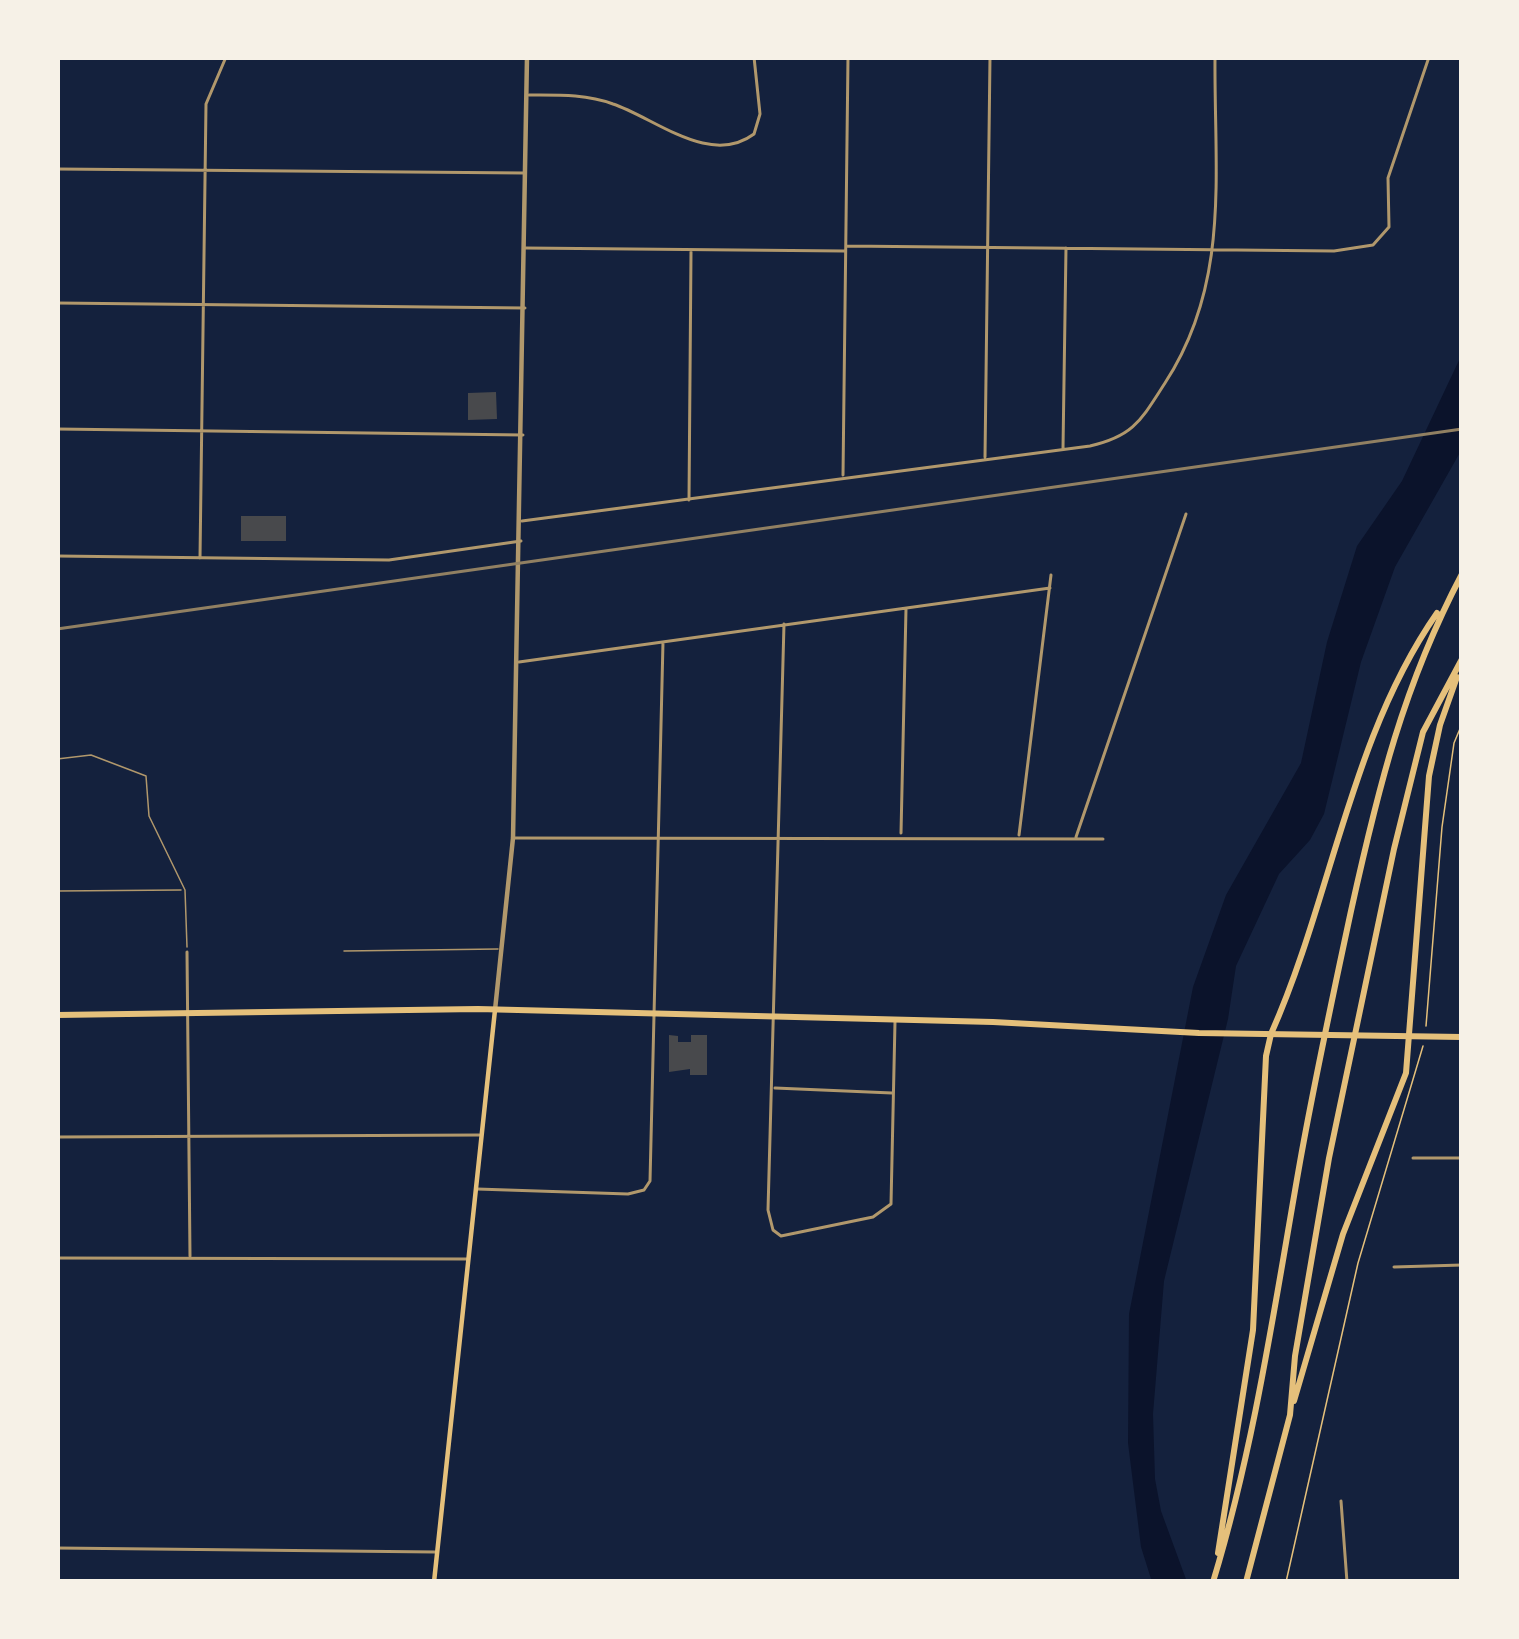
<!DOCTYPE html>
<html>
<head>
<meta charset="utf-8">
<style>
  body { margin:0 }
  #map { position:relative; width:1519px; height:1639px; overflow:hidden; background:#14213d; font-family:Mulish,sans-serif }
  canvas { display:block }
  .frame { position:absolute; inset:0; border:60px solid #f6f1e7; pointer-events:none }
</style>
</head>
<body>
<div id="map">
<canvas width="1519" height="1639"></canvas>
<div class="frame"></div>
</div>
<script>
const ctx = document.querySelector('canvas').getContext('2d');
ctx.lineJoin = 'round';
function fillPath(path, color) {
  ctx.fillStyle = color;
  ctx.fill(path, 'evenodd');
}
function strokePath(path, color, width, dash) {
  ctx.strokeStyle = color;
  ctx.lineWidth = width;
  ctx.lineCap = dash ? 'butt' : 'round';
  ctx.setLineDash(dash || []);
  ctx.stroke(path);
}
fillPath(new Path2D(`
  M1462,354V449L1395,567L1361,662L1324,814L1310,840L1279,874L1236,966L1228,1019L1164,1281L1153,1414L1155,1479L1161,1511L1187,1582H1152L1141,1547L1128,1443L1129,1314L1193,987L1226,895L1301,763L1327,642L1357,546L1402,481Z`), '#0b132b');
fillPath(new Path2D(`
  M496,392L497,419L468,420V393Z
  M241,516H286V541H241Z
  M669,1035L678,1036V1042H691V1035H707V1075H690V1069L669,1072Z`), '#48494c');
strokePath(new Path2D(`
  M1426,1026L1442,827L1454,743L1462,724
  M1286,1582L1358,1263L1423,1046`), '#e5c07b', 1.5);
strokePath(new Path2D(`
  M57,759L91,755L146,776L149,816L185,890L187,947
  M57,891L181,890
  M344,951L498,949`), '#b1986c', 1.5);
strokePath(new Path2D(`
  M529,95C558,95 586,94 613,104C655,118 710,167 754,134L760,114L754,57
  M57,169L524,173
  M846,246L1334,251L1373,245L1389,227L1388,178L1429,57
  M525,248L844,251
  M57,303L525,308
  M57,429L523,435
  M1063,448L1066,248
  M985,457L990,57
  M843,475L848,57
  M689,500L691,252
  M522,521L1090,446C1134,436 1141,420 1165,383C1231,282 1214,173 1215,57
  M57,556L389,560L521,541
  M200,558L206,104L226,57
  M784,624L768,1210L773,1230L781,1236L873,1217L891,1204L895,1022
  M519,662L1050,588
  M901,833L906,609
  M1019,835L1051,575
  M1076,837L1186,514
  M513,838L1103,839
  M187,952L190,1256
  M775,1088L892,1093
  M57,1137L479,1135
  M1413,1158H1462
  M477,1189L628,1194L644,1190L650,1181L663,642
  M57,1258L467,1259
  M1394,1267L1462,1265
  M1341,1501L1347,1582
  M57,1548L435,1552`), '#b1986c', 3);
strokePath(new Path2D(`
  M495,1010L513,838L527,57`), '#b1986c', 4.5);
strokePath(new Path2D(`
  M434,1582L495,1010`), '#e5c07b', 4.5);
strokePath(new Path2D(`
  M57,1015L478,1009L993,1022L1199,1033L1462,1037`), '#e5c07b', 6);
strokePath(new Path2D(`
  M1294,1401L1343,1234L1406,1073L1429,776L1440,725L1457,677
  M1218,1553L1253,1330L1266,1056L1271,1034C1332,897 1350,738 1437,613
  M1213,1582C1255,1444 1275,1303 1300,1162C1315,1078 1333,995 1351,911C1378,789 1403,686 1462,574
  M1246,1582L1290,1415L1295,1356L1329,1158L1394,849L1423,732L1462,659`), '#e5c07b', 6);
strokePath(new Path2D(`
  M57,629L1462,429`), '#918062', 3);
</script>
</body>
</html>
